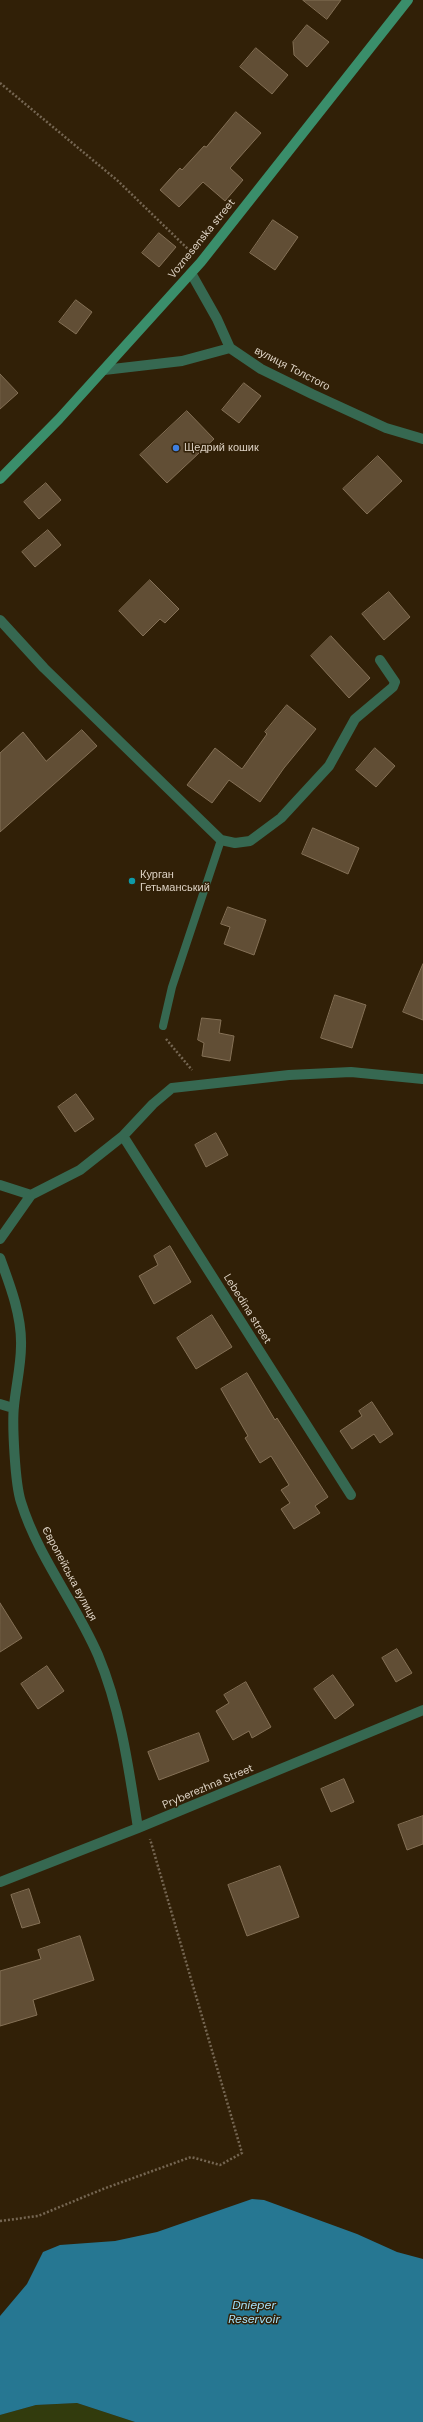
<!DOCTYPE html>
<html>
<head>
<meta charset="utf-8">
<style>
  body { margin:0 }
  canvas { display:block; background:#312007 }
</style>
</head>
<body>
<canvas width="423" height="2422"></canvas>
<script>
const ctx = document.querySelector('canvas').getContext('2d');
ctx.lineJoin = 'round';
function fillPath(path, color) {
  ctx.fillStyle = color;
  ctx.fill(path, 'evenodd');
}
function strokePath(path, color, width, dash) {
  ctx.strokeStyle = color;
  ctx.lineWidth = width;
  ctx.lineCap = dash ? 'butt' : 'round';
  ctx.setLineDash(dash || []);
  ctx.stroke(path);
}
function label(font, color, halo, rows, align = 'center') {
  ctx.font = font + ' "DM Sans",sans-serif';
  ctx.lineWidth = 3;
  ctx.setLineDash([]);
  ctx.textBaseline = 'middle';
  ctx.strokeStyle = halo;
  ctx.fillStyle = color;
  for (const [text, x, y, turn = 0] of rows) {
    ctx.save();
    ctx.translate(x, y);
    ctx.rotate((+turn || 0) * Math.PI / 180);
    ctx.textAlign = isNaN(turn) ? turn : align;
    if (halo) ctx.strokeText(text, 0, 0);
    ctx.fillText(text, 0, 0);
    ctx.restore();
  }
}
fillPath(new Path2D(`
  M77,2403L135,2422H0V2415L36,2405Z`), '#323b0d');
fillPath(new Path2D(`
  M252,2199L264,2200L357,2234L397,2252L423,2259V2422H135L77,2403L36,2405L0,2415V2316L27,2284L43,2252L60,2245L115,2241L157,2232Z`), '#267792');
const building = new Path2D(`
  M303,0H341L327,19Z
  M307,25L329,42L307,67L294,55L293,42Z
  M256,48L288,75L272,94L240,67Z
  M236,112L261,133L230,168L243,180L225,201L203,182L179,207L160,190L180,168L182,170L204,146L206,147Z
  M273,220L298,237L275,270L250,253Z
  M159,233L176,247L159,267L142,253Z
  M76,300L92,312L76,334L59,322Z
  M0,374L18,393L0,409Z
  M244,383L261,396L239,423L222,410Z
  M187,411L214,439L167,483L140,455Z
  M378,456L402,481L367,514L343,489Z
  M46,483L61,500L39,519L24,502Z
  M48,530L61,545L35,567L22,552Z
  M150,580L179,609L165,623L160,619L143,636L119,611Z
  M389,592L410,617L384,640L362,614Z
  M331,636L370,678L349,698L311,656Z
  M287,705L316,729L284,768L260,802L229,780L212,803L187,785L215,748L242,769L267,734L265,732Z
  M82,730L97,746L0,832V753L23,732L46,761Z
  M375,748L395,766L376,787L356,770Z
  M313,828L359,848L348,874L302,854Z
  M228,907L266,920L254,955L224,944L230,927L221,924Z
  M423,964V1020L403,1012Z
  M335,995L366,1005L352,1048L321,1038Z
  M202,1018L221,1020L219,1033L234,1036L230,1061L202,1056L204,1043L198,1040Z
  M76,1094L94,1119L75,1132L58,1107Z
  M216,1133L228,1155L206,1167L195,1145Z
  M170,1246L191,1282L154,1304L139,1276L158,1265L154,1256Z
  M212,1315L232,1347L196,1369L177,1338Z
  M247,1373L275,1420L277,1418L328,1497L315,1506L320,1513L294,1529L281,1509L290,1503L281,1490L289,1485L271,1456L260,1463L245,1438L248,1436L221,1389Z
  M372,1402L393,1434L380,1443L374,1434L352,1449L340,1431L362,1416L359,1411Z
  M0,1603L22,1638L0,1652Z
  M397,1649L412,1673L396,1682L382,1658Z
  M47,1666L64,1691L38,1709L21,1684Z
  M333,1675L354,1705L335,1719L314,1689Z
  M246,1682L271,1727L252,1738L249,1731L233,1740L216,1711L229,1703L224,1695Z
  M199,1733L209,1761L159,1780L148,1752Z
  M344,1779L354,1802L331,1812L321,1789Z
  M423,1816V1844L407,1850L398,1825Z
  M280,1866L299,1917L247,1936L228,1885Z
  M29,1889L40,1923L22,1928L11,1895Z
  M80,1936L94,1980L33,2000L37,2015L0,2026V1971L41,1959L38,1950Z`);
fillPath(building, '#614e35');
strokePath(building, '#847056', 1);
strokePath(new Path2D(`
  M0,83L118,181L191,252
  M166,1039L192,1070
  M0,2221L38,2216L103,2189L191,2157L220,2165L242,2153L150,1839`), '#756652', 2.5, [2, 2]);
strokePath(new Path2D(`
  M163,1026L172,987L221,840`), '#366851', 8);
strokePath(new Path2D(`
  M191,273L217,319L230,348L261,369L312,394L386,428L423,439
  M104,370L182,361L230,348
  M0,620L44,668L221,840L235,843L250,841L281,818L329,766L355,719L393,687L395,682L380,660
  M123,1136L351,1495
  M0,1185L31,1195
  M0,1239L31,1195L80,1170L123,1136L153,1104L172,1088L289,1075L351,1072L423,1079
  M0,1258C10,1285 22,1316 21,1346C21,1365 16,1386 14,1406C12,1424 15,1484 21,1502C38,1557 75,1602 98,1655C121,1710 129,1770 138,1828
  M0,1404L13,1408
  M0,1882L138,1828L423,1710`), '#366851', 10);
strokePath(new Path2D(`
  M0,479L59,419L201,262L408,0`), '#3a8e6b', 10);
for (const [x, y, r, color] of [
  [176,448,4,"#3f7fe0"],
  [132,881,4,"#0f9aa8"]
]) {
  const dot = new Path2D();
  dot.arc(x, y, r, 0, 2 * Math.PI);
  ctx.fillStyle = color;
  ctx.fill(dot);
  strokePath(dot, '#312007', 1.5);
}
label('11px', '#ddd2c4', '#312007', [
  ["Voznesenska street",202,239,-51],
  ["вулиця Толстого",292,369,27],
  ["Lebedina street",247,1309,58],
  ["Європейська вулиця",69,1574,62],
  ["Pryberezhna Street",208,1787,-23]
]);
label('11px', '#ddd2c4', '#312007', [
  ["Щедрий кошик",184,448],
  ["Курган",140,875],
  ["Гетьманський",140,888]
], 'left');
label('italic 12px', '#a5e1f9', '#312007', [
  ["Dnieper",254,2306],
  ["Reservoir",254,2320]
]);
</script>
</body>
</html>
